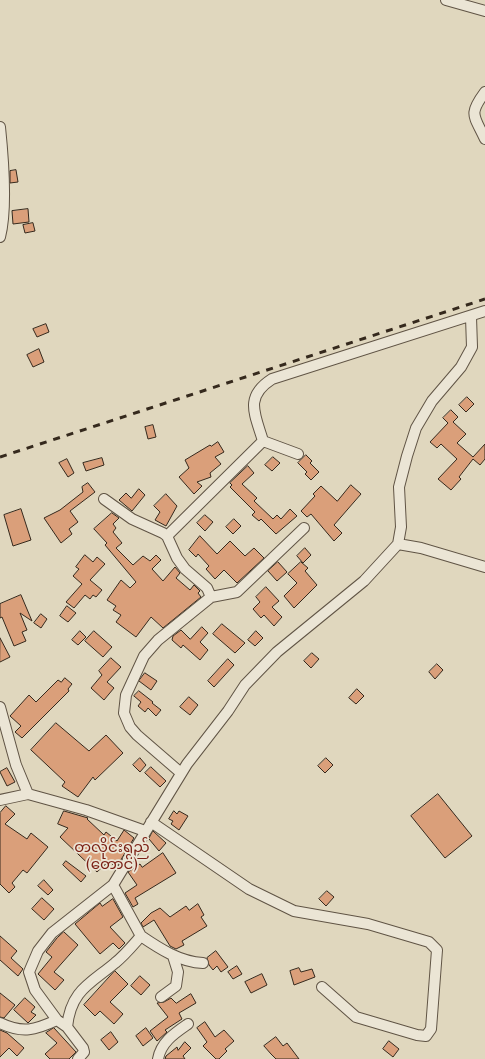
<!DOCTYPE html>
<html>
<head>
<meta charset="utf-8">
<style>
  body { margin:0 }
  canvas { display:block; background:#e0d7be }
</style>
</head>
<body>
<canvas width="485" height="1059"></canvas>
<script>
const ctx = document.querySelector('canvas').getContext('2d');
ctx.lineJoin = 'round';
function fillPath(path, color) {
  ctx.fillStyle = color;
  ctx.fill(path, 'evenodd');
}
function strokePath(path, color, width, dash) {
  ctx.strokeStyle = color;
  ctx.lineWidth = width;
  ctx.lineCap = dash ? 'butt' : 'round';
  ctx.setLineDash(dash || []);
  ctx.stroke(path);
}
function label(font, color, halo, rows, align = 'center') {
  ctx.font = font + ' "Libre Caslon Text","Noto Sans Myanmar",serif';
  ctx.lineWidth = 3.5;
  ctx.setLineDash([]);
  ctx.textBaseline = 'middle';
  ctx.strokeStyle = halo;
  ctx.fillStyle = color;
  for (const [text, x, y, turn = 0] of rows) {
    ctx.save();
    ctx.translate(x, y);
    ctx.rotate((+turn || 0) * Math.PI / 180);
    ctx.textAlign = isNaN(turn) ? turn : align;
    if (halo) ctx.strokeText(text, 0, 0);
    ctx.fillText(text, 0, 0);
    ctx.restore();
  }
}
const building = new Path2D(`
  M16,170L18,182L10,183V171Z
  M28,209L29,222L13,224L12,211Z
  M33,223L35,231L25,233L23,225Z
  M46,324L49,332L37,337L33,329Z
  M39,349L44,362L33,367L27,355Z
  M467,397L474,404L466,412L459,405Z
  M451,410L458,417L453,422L466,434L457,443L473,457L485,444V459L480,465L473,459L459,477L461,479L451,490L438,479L457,459L441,444L437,448L430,442L448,423L443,418Z
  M153,425L156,437L148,439L145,427Z
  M218,442L224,452L215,457L221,464L210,473L211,477L197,482L202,486L194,494L179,477L189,468L185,460L210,445L211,446Z
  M306,455L312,461L310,463L319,472L311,480L305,474L307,472L298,463Z
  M273,457L280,463L272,471L265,465Z
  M102,458L104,465L86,471L83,463Z
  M67,459L74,473L68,477L59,463Z
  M248,466L254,473L242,484L257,498L254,501L273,519L277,515L281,519L290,509L297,516L276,534L261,519L259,521L252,515L255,512L230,487L232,485L230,483Z
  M88,483L95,492L70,511L78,522L69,529L72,534L61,543L44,518L60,510L83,492L82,487Z
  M351,485L361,494L334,525L342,533L334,541L311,514L307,517L301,511L315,496L313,494L321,486L337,501Z
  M139,489L145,495L132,511L119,500L126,493L131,498Z
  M166,494L177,506L166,526L155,520L160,512L154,506Z
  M21,509L31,540L13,546L4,515Z
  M112,513L119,518L113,524L116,528L113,532L122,543L116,548L133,565L143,556L150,561L156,555L161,560L152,569L163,581L175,567L180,573L176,578L190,590L194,585L200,591L198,593L201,597L163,628L151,617L136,637L116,622L121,615L113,610L116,606L107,600L121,580L130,588L136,582L105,545L107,543L94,529Z
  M205,515L213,522L205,531L197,523Z
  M234,519L241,526L233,534L226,527Z
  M200,536L217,554L230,541L245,556L254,548L264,558L237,583L224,570L215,579L206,569L209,566L198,554L196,557L189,550Z
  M305,548L311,555L303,563L297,556Z
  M85,555L93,562L97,557L105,564L90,580L102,590L96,597L93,595L90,599L85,595L74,608L66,602L82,584L73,576L79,569L76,567Z
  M278,562L287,572L277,581L268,571Z
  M301,562L308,568L305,571L317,585L294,608L284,596L297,583L288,574Z
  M266,587L279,601L272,607L282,617L274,626L264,615L261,618L253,609L260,602L256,597Z
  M21,595L32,621L20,613L27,630L22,632L26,641L14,646L2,617L0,618V604Z
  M67,606L76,613L68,622L60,616Z
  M41,614L47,619L41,628L34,623Z
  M222,624L245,643L235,653L213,634Z
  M202,627L208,633L200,642L208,650L200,660L183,645L181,648L172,640L173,636L181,630L190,639Z
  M80,631L86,637L78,645L72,640Z
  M94,631L112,647L103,657L85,641Z
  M256,631L263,638L255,646L248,640Z
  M0,638L10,657L0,662Z
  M312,653L319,659L311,668L304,661Z
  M111,658L121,667L107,682L114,688L104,700L91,688L102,675L99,671Z
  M228,659L234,665L214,687L208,681Z
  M437,664L443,670L435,679L429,672Z
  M145,673L157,681L151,690L139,681Z
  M65,678L72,684L68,689L69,691L22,738L15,732L21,726L10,716L29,695L36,702L58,680L61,682Z
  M357,689L364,696L356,704L349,698Z
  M139,691L153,702L152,703L161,710L156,716L148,708L145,712L138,706L141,702L134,696Z
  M189,697L198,705L190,715L180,707Z
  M56,723L89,751L106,735L123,753L95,780L93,777L78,797L62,786L65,782L31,750Z
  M140,758L146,765L140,772L133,765Z
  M326,758L333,765L325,773L318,766Z
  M151,767L166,781L160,787L145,773Z
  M7,768L15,782L7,786L0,772Z
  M438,794L472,836L445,858L411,816Z
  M6,806L15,814L5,824L27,839L31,833L48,847L27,873L23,870L12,883L15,887L9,893L0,884V813Z
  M64,811L88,818L87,819L104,835L106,832L117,841L124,830L134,838L116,868L109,861L97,872L60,837L68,828L58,824Z
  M174,811L177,814L179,811L188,816L179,830L171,824L173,821L169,819Z
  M153,831L166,843L159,851L149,839Z
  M163,853L176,873L135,898L138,904L133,907L125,893L137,885L128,872L140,864L142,867Z
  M66,861L86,876L81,882L63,865Z
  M44,880L53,890L48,895L38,886Z
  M327,891L334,897L326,906L319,899Z
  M42,898L54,909L44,920L32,909Z
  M113,899L123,917L110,927L125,943L119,949L113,943L100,954L75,924L100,903L102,906Z
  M198,904L204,915L201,917L207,926L182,941L184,945L176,949L170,946L154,920L143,927L141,923L151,913L160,908L170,917L186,906L189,910Z
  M64,932L78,945L54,972L64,980L55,990L38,974L52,957L46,952L57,938Z
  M0,936L17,951L11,958L23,969L18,976L0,960Z
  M216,951L228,967L221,972L217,966L213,970L209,965L207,958Z
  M237,966L242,974L233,979L228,972Z
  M299,968L301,972L312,969L315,977L294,985L290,971Z
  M115,971L128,984L110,1002L123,1014L114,1024L100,1011L95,1016L84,1005Z
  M262,974L267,985L251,993L245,982Z
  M140,976L150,985L141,995L131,986Z
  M0,993L15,1005L4,1018L0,1017Z
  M191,994L196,1003L179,1013L182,1019L165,1030L167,1032L157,1041L150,1031L168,1017L157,1003L164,1002L171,998L176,1003Z
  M25,998L35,1007L31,1012L36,1015L28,1023L14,1010Z
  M205,1022L215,1037L224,1030L234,1041L225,1049L227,1051L219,1059H216L203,1046L207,1042L197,1028Z
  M54,1028L76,1052L69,1059H50L45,1054L57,1043L46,1033Z
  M146,1028L153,1038L143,1046L136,1036Z
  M0,1030L7,1033L24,1048L17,1056L9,1048L0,1057Z
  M111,1032L118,1042L109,1050L101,1040Z
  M276,1037L283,1046L287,1043L299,1059H276L271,1054L264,1046Z
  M389,1041L399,1049L393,1057L383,1049Z
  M185,1042L191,1048L183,1056L185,1059H165L166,1056L177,1047L178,1050Z`);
fillPath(building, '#da9f7a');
strokePath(building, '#35291d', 1);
const street = new Path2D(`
  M446,0L485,11
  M485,92C468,115 474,115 485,139
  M0,127C3,156 7,210 0,237
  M263,441L298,454
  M104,499L132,519L163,533L167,536L177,558L185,569L207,588L211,597L158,640L144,656L126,695L124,713L130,727L137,735L181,773
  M167,536L263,441C255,414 244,397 272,379L485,311
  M398,544L421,548L485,567
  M211,597L237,592L304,528
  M0,707L16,765L28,794
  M0,800L28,794L86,810L145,831
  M151,822L249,889L294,911L368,924L429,942L437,950L431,1029L426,1036L417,1035L356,1017L322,987
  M113,885L52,933L38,951L29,972L35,990L57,1020L67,1027C71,990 90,984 115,963C125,955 133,945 141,936L113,885L187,764L228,711L245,685L277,652L364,581L398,544L401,527L399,487L407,456L416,428L432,401L461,367L472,347L471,317
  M141,936C160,949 180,962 203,963
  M161,997L176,986L178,972L173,956
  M0,1023C23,1034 35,1030 57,1020
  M67,1027L83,1048L84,1052L78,1059
  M158,1059C161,1042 175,1033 188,1024`);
strokePath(street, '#605445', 12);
strokePath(street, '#ebe5d5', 10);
strokePath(new Path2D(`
  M0,457L485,299`), '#35291d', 3, [7, 7]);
label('15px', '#7a1f14', '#ebe5d5', [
  ["တလိုင်းရှည်",112,848],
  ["(တောင်)",112,865]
]);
</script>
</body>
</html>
